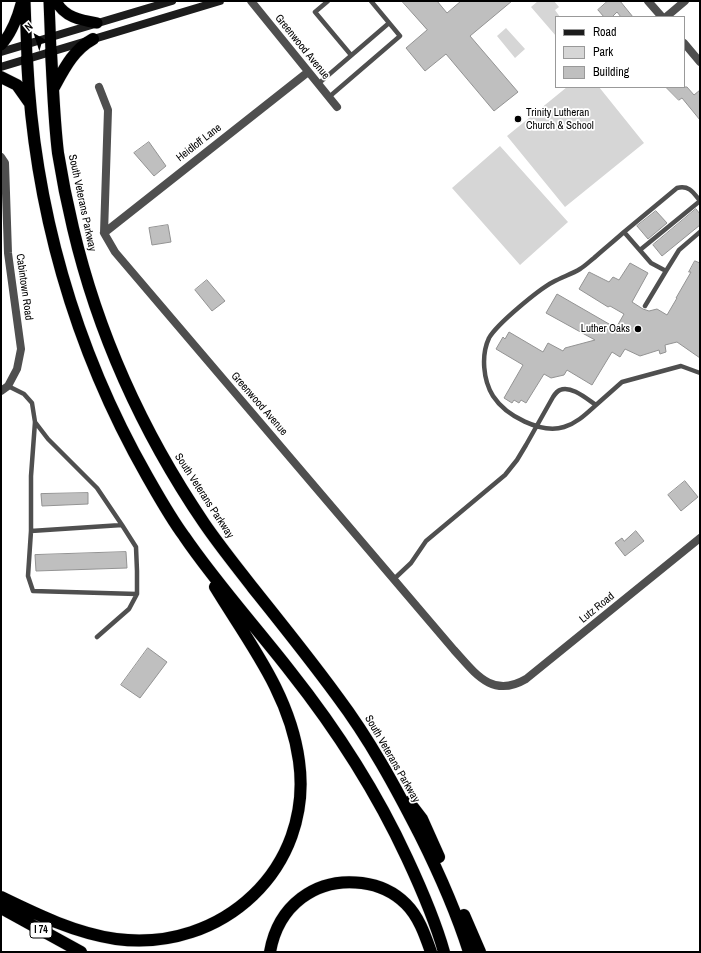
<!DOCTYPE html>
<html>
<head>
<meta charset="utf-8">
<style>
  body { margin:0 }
  #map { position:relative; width:701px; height:953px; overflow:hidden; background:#fff; font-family:"Archivo Narrow",sans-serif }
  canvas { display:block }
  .frame { position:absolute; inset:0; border:2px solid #000; pointer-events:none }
  .legend { position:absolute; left:555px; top:16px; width:130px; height:72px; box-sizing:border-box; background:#fff; border:1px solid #999; margin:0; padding:5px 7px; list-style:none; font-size:12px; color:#000 }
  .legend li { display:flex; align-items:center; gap:8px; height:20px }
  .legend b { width:20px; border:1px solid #999 }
  .north { position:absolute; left:16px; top:16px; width:40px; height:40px; -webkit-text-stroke:3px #fff; paint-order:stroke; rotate:321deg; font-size:11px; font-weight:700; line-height:16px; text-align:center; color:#000 }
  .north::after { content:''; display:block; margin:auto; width:14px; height:18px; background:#000; clip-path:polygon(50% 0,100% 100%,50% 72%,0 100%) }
</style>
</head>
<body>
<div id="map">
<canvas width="701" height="953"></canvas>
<div class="frame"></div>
<ul class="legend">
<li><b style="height:5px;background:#1c1c1c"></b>Road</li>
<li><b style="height:11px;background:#d6d6d6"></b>Park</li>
<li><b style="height:11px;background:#bfbfbf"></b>Building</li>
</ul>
<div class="north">N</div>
</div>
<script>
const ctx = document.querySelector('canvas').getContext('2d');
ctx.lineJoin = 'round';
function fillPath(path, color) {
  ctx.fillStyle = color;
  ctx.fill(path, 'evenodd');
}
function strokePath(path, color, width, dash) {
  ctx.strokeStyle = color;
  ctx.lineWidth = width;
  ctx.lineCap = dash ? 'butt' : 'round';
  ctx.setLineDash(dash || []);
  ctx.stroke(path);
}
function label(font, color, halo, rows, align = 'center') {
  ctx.font = font + ' "Archivo Narrow",sans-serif';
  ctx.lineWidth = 3.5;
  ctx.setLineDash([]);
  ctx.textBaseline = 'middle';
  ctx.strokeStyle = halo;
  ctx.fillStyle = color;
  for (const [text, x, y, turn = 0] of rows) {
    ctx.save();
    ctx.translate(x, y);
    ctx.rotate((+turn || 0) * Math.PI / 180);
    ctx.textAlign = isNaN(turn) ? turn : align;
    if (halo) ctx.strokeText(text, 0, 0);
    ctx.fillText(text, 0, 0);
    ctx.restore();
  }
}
fillPath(new Path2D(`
  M538,1H554L559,7L555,10L560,17H556V36L531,7Z
  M506,28L525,49L515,58L497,36Z
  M567,87H599L644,143L565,207L507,136Z
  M500,146L568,222L520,265L452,188Z`), '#d6d6d6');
const building = new Path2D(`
  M402,1H437L447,13L461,1H512L470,36L518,92L494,111L446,54L425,71L406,48L427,30Z
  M608,1H620L633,17H621L617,12L612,17H604L598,10Z
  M666,87H687L694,95L700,90V120L682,98L679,100Z
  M149,142L166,166L154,176L134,153Z
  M696,209L700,214V225L662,256L653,245Z
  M656,211L667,223L648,239L637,226Z
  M168,225L171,242L152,245L149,228Z
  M695,261L700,263V358L677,342L665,345L666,352L660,354L659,350L640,356L625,349L620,357L612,352L592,385L567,370L564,375L551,378L544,374L526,403L521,400L519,403L514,400L512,403L504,398L523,365L496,349L503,337L505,339L509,332L543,352L548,343L563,351L565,348L595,340L546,313L557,294L616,328L624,314L610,306L608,307L579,289L589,272L609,282L613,277L619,280L630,263L648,273L632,302L643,309L649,311L657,309L667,315L677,298H676L691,272H689Z
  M207,280L225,301L212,311L195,290Z
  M685,481L698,497L681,511L668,495Z
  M88,493V504L42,506L41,494Z
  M636,531L644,541L625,556L615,543L622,538L624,541Z
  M126,552L127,568L36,571L35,555Z
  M148,648L167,662L140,698L121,685Z`);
fillPath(building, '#bfbfbf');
strokePath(building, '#939393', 1);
const trunk = new Path2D(`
  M25,1L27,59
  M49,1L51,52
  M56,1C64,17 80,20 97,23
  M1,45C12,33 17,19 21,4`);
const motorway = new Path2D(`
  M51,52C53,86 54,120 58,153C62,178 67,203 73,228C98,334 143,433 204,523C219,545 236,566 253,588C281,623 310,659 337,696C370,740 395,786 420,835C439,873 456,911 469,952
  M27,59C34,206 74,348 147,476C159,497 170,517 184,536C216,583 255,626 290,671C336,729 376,791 407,858C421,888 435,920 444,952
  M1,77L17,85L29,102
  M53,89C64,69 73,50 93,39
  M409,802L422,819L439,857
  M1,897C38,915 75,933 116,939C222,953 314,868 299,761C290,694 249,643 215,587
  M1,908L81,952
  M464,915L480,952
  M270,952C278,906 315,877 362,883C378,885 394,892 406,904C419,917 425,935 431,952`);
strokePath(trunk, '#dbdbdb', 12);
strokePath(motorway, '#dbdbdb', 13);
strokePath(new Path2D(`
  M328,1L315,12L351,55
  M318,84L389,23
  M329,97L400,36L371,1
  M640,250L700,201
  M666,271L679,250L700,232
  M645,306L666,271L651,263L624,232L677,188C689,185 693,192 700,201
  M8,386L24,394L32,403L35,422L31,476V531L28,576L33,591L137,594
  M596,405C586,414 577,423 564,427C541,434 506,416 493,396C483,380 481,355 489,338C497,324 538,290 553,282C562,277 572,274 580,269C585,266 590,261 594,258C604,249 614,241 624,232
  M31,531L122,525L97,488L48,439L35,422
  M394,579L411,563L426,541L505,475L517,460L526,445L553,397C555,394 557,391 560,390C571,385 587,399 596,405L622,382L681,366L700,373
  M97,637L129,609L137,594V571L136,547L122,525`), '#4f4f4f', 4.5);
strokePath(new Path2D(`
  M251,1L337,107
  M648,1L662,17
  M666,17L685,1
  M684,43L700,62
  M99,87L108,110L104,233L115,252L454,650C475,673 492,699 526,679L700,538
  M1,157L5,163L8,253L21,349L17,369L8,386L1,391
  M104,233L308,72`), '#4f4f4f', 8);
strokePath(new Path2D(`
  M1,52L172,1
  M1,67L220,1`), '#1c1c1c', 8);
strokePath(trunk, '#000', 11);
strokePath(motorway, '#000', 12);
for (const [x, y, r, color] of [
  [518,119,4,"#000"],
  [638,329,4,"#000"]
]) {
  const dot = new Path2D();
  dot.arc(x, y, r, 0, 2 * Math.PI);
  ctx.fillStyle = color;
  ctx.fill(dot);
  strokePath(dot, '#fff', 1.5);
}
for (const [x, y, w] of [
  [41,930,22]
]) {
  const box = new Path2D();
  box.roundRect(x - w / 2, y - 8, w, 16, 3);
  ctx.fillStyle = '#fff';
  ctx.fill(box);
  strokePath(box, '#000', 1);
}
label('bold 10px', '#000', null, [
  ["I 74",41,930]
]);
label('11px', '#000', '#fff', [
  ["Greenwood Avenue",302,47,51],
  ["Heidloff Lane",199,143,-38],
  ["South Veterans Parkway",82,203,78],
  ["Cabintown Road",24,287,82],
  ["Greenwood Avenue",259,404,49],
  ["South Veterans Parkway",204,496,57],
  ["Lutz Road",597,608,-39],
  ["South Veterans Parkway",392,759,60]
]);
label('11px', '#000', '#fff', [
  ["Trinity Lutheran",526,113],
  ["Church & School",526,126],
  ["Luther Oaks",630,329,"right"]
], 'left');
</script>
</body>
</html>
